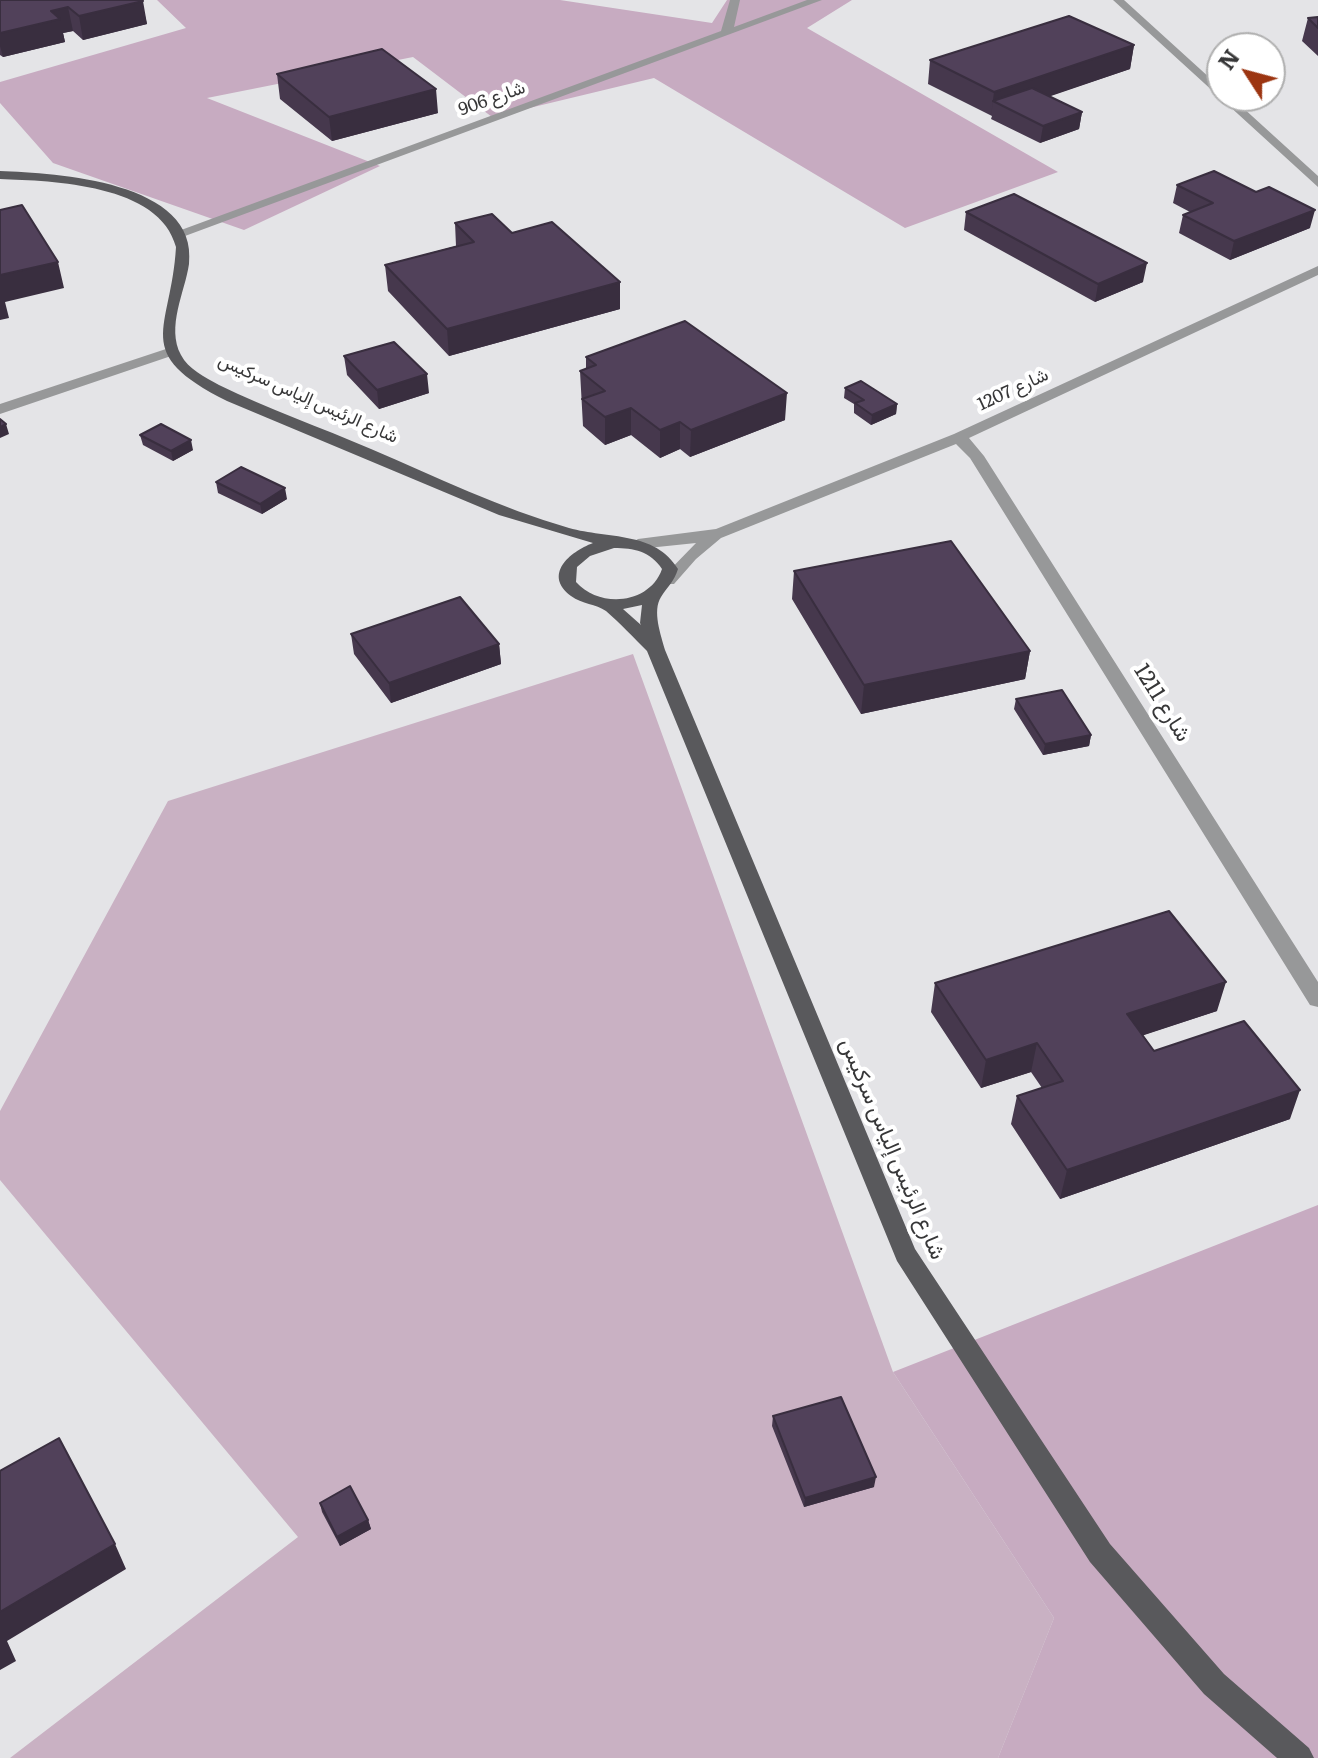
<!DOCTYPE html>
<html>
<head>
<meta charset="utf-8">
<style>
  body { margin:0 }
  #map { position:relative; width:1318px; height:1758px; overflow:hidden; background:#e4e4e7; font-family:Literata,serif }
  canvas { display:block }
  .north { position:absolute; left:1206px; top:32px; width:80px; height:80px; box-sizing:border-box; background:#fff; border:2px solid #afafaf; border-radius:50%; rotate:306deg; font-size:22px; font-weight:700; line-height:32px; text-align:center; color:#373738 }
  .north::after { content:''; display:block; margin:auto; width:28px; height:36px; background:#9c3511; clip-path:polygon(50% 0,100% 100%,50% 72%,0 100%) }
</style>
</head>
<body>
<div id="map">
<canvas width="1318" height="1758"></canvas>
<div class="north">N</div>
</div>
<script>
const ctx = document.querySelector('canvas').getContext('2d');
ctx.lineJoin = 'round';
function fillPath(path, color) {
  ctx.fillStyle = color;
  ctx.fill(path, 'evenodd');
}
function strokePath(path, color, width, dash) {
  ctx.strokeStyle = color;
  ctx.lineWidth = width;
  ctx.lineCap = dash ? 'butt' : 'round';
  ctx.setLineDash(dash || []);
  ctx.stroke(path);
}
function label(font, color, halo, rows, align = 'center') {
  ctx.font = font + ' Literata,Vazirmatn,serif';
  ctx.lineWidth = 8;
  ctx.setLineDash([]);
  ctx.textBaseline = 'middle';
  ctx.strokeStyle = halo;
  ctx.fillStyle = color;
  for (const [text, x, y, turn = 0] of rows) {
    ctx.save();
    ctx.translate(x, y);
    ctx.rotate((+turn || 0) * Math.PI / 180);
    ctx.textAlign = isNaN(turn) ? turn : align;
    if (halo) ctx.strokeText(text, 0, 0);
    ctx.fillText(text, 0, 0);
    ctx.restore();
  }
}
fillPath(new Path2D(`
  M633,654L893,1372L1054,1618L998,1758H10L298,1537L0,1180V1111L168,801Z`), '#c9b1c3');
fillPath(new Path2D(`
  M157,0H560L712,23L727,0H852L807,28L1058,172L905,228L654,78L492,117L413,57L207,98L380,166L244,230L53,163L0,103V82L186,28Z
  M1318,1205V1758H998L1054,1618L893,1372Z`), '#c7abc1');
fillPath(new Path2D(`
  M730,0H740L734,27L807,0H822L185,236L173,233L721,31Z
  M1113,0H1124L1222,89V96H1230L1318,176V187Z
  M1318,266V275L969,438L984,456L1318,982V1007L1310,1005L970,458L956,444L721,538L696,559L674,584H662L660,580L696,543L638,549L630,544L638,539L716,529L954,434Z
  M172,347L177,348V354L0,414V404Z`), '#979899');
fillPath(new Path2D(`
  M0,171C56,173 199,181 189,264C185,292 166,327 181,355C188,369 205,377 219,385C268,409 320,427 371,449C436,477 500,508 569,528C608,539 655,531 678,569C674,582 667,587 661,597C652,611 661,635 665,650L915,1249L1110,1544L1224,1674L1309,1748L1314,1758H1277L1204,1694L1090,1562L897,1261L647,651C634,638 620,623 606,611C596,604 582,604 571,596C543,575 569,552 593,543L499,515L227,401C130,352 171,332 176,247C160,184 53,181 0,179ZM614,548C634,548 650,551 662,569C650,604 600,609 576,582L577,567L590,556ZM642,605L640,623L641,625L623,609Z`), '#59595c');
fillPath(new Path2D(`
  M0,0H141L147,24L83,40L73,31L63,33L65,42L3,57L0,55Z
  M1318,17V56L1302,41L1308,18Z
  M1134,45L1130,69L1049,96L1082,112L1079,129L1040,143L991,119L992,116L928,84L930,60Z
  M277,74L438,113L332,141L280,99Z
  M1177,185L1310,228L1230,260L1179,233L1183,215L1190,212L1173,203Z
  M966,212L1143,282L1095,302L964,230Z
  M455,223L512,233L620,309L449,356L388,291L385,265L456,246Z
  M344,356L429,393L379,409L347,375Z
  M586,357L785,420L690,457L680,449L660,458L631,435L605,445L583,426L580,371L586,369Z
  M845,388L897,404L896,414L871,425L854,413V404L844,398Z
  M140,435L193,450L173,461L143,445Z
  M216,482L287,499L262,514L218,493Z
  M794,571L1030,651L1025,679L861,714L792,599Z
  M351,634L499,644L501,664L391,703L354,654Z
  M1016,699L1091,735L1089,746L1043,755L1014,709Z
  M935,983L1217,1011L1143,1035L1154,1051L1290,1119L1060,1199L1011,1124L1017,1096L1042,1088L1031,1072L981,1088L931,1012Z
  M773,1416L874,1487L804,1507L772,1426Z
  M320,1503L368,1520L371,1529L340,1546L322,1512Z`), '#46384d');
fillPath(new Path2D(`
  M143,1L147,24L83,40L79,16Z
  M68,7L73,31L63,33L65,42L3,57L0,46V33L51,11Z
  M1134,45L1130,69L1010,110L993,101L991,116L994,92Z
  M436,89L438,113L332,141L329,117Z
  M1082,112L1079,129L1040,143L1043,126Z
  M1315,210L1310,228L1230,260L1234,241Z
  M58,262L64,288L5,302L9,318L0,320V275Z
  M1147,263L1143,282L1095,302L1098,284Z
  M620,282V309L449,356L447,329Z
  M427,374L429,393L379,409L377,390Z
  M787,393L785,420L690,457L691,430Z
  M897,404L896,414L871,425L872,415Z
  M631,408V435L605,445V417Z
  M680,422V449L660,458V430Z
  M6,424L9,434L0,438V427Z
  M191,440L193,450L173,461L171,451Z
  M285,488L287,499L262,514L260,504Z
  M499,644L501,664L391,703L389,683Z
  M1030,651L1025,679L861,714L864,685Z
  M1091,735L1089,746L1043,755L1045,744Z
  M1226,982L1217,1011L1120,1043L1127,1014Z
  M1037,1043L1031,1072L981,1088L986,1060Z
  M1300,1090L1290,1119L1060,1199L1067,1170Z
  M876,1477L874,1487L804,1507L805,1498Z
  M368,1520L371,1529L340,1546L337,1537Z
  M115,1544L126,1569L7,1641L16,1661L0,1670V1612Z`), '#392e3f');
const building = new Path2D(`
  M0,0H141L143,1L79,16L68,7L51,11L60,19L0,33Z
  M1069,16L1134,45L994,92L930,60Z
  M1318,17V28L1308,18Z
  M382,49L436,89L329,117L277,74Z
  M1032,88L1082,112L1043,126L993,101Z
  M1214,171L1256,192L1269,187L1315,210L1234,241L1183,215L1213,203L1177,185Z
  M1014,194L1147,263L1098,284L966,212Z
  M22,205L58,262L0,275V210Z
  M492,214L512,233L552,222L620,282L447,329L385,265L474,242L455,223Z
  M685,321L787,393L691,430L680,422L660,430L631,408L605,417L582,399L605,391L580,371L596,365L586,357Z
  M394,342L427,374L377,390L344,356Z
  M861,381L897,404L872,415L855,403L864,400L845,388Z
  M0,419L6,424L0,427Z
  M161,424L191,440L171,451L140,435Z
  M241,467L285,488L260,504L216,482Z
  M951,541L1030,651L864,685L794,571Z
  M460,597L499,644L389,683L351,634Z
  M1062,690L1091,735L1045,744L1016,699Z
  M1169,911L1226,982L1127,1014L1154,1051L1244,1021L1300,1090L1067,1170L1017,1096L1063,1081L1037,1043L986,1060L935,983Z
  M841,1397L876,1477L805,1498L773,1416Z
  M59,1438L115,1544L0,1612V1471Z
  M350,1486L368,1520L337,1537L320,1503Z`);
fillPath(building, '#51415a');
strokePath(building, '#392e3f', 2);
label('18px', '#373738', '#fff', [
  ["شارع 906",492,99,-20],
  ["شارع 1207",1013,390,-25],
  ["شارع الرئيس إلياس سركيس",308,399,24]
]);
label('22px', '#373738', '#fff', [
  ["شارع 1211",1162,703,58],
  ["شارع الرئيس إلياس سركيس",892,1149,67]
]);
</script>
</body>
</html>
